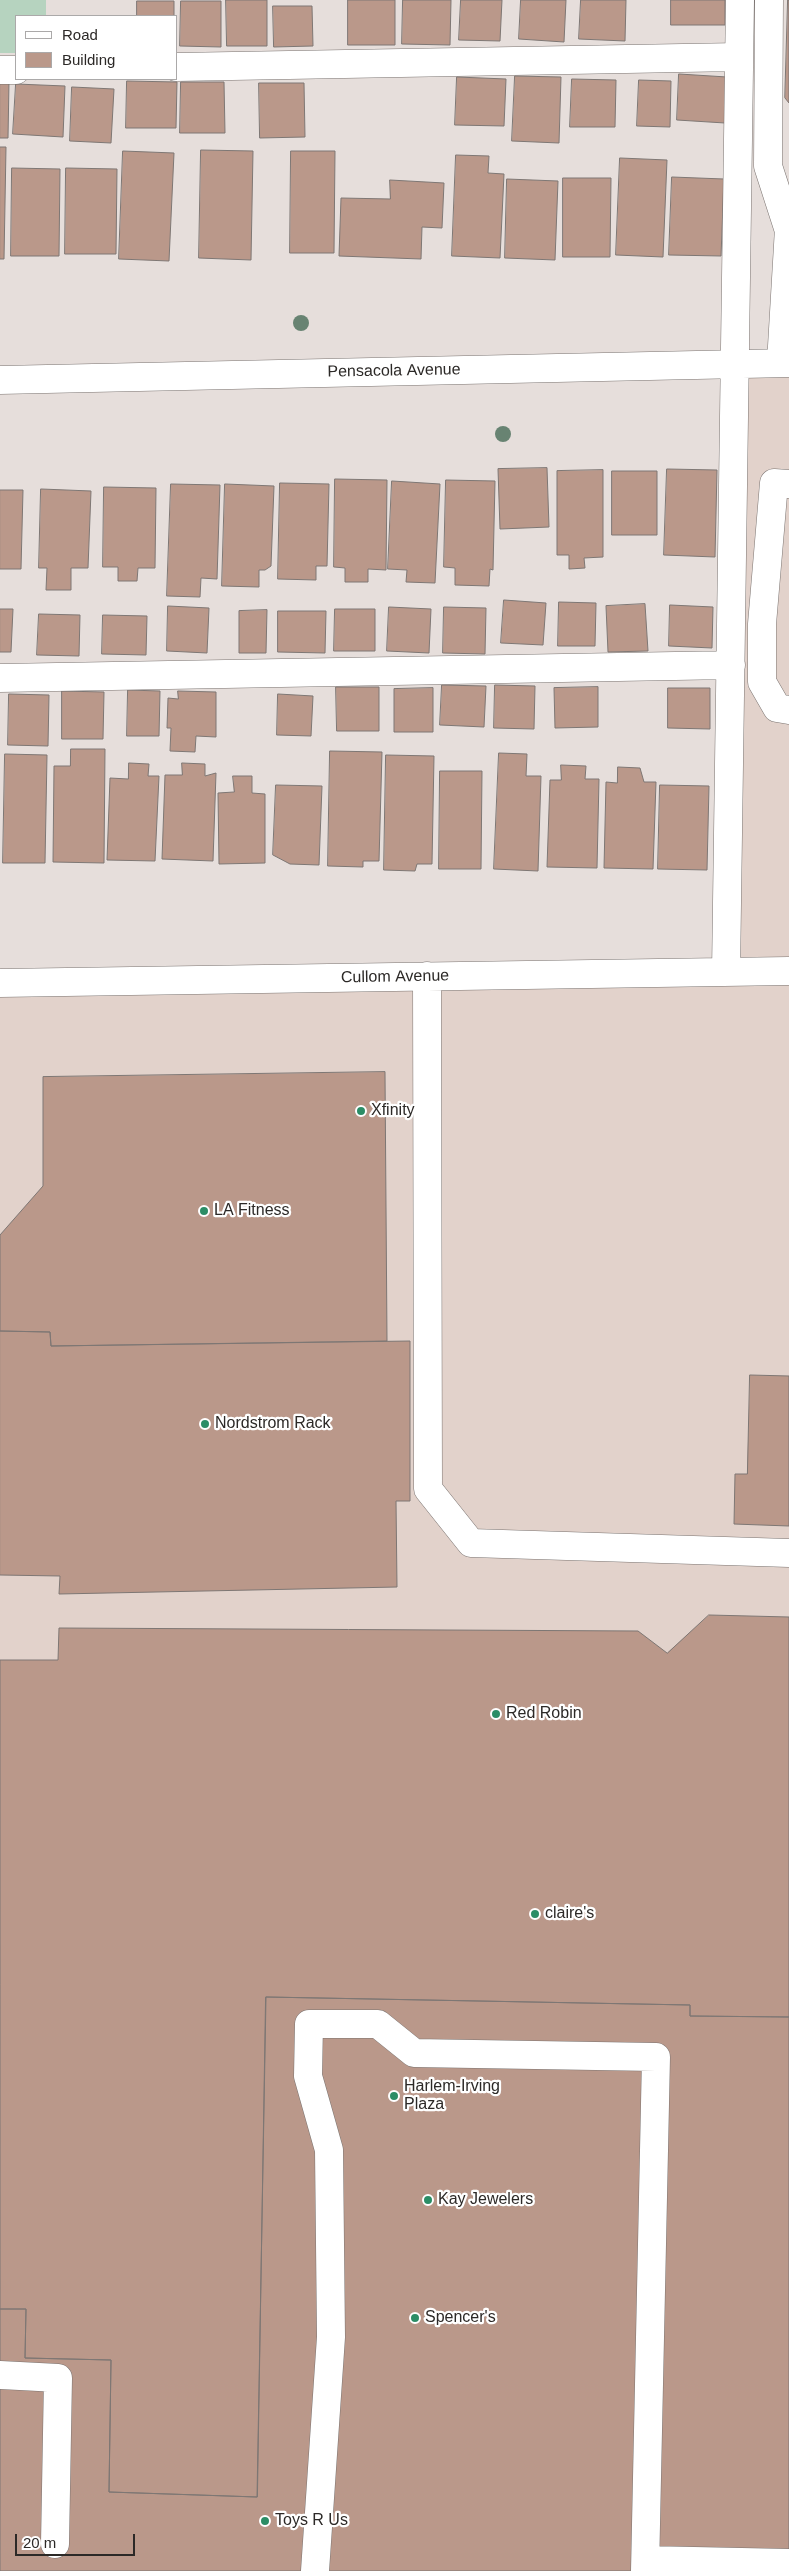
<!DOCTYPE html>
<html>
<head>
<meta charset="utf-8">
<style>
  body { margin:0 }
  #map { position:relative; width:789px; height:2571px; overflow:hidden; background:#e6dedb; font-family:Helvetica,sans-serif }
  canvas { display:block }
  .legend { position:absolute; left:15px; top:15px; width:162px; height:65px; box-sizing:border-box; background:#fff; border:1px solid #aba9a9; margin:0; padding:6px 9px; list-style:none; font-size:15px; color:#2c2927 }
  .legend li { display:flex; align-items:center; gap:10px; height:25px }
  .legend b { width:25px; border:1px solid #aba9a9 }
  .scale { position:absolute; left:15px; top:2534px; width:120px; height:22px; box-sizing:border-box; border:2px solid #2c2927; border-top:0; padding-left:6px; font-size:15px; line-height:18px; white-space:nowrap; color:#2c2927; -webkit-text-stroke:4px #fff; paint-order:stroke }
</style>
</head>
<body>
<div id="map">
<canvas width="789" height="2571"></canvas>
<ul class="legend">
<li><b style="height:6px;background:#fff"></b>Road</li>
<li><b style="height:14px;background:#ba988a"></b>Building</li>
</ul>
<div class="scale">20 m</div>
</div>
<script>
const ctx = document.querySelector('canvas').getContext('2d');
ctx.lineJoin = 'round';
function fillPath(path, color) {
  ctx.fillStyle = color;
  ctx.fill(path, 'evenodd');
}
function strokePath(path, color, width, dash) {
  ctx.strokeStyle = color;
  ctx.lineWidth = width;
  ctx.lineCap = dash ? 'butt' : 'round';
  ctx.setLineDash(dash || []);
  ctx.stroke(path);
}
function label(font, color, halo, rows, align = 'center') {
  ctx.font = font + ' Helvetica,sans-serif';
  ctx.lineWidth = 4.5;
  ctx.setLineDash([]);
  ctx.textBaseline = 'middle';
  ctx.strokeStyle = halo;
  ctx.fillStyle = color;
  for (const [text, x, y, turn = 0] of rows) {
    ctx.save();
    ctx.translate(x, y);
    ctx.rotate((+turn || 0) * Math.PI / 180);
    ctx.textAlign = isNaN(turn) ? turn : align;
    if (halo) ctx.strokeText(text, 0, 0);
    ctx.fillText(text, 0, 0);
    ctx.restore();
  }
}
fillPath(new Path2D(`
  M789,371V2571H0V976L735,964L739,372Z`), '#e2d2cb');
fillPath(new Path2D(`
  M0,0H46V16H16V53H0Z`), '#b6d3bf');
const building = new Path2D(`
  M226,0H267V46H227Z
  M348,0H395V45H348Z
  M403,0H451L450,45L402,44Z
  M461,0H502L500,41L459,40Z
  M521,0H566L564,42L519,39Z
  M581,0H626L625,41L579,39Z
  M671,0H725V25H671Z
  M788,0H789V103L785,98Z
  M137,1H174V16H137Z
  M181,1H221V47L180,46Z
  M273,6H312L313,46L274,47Z
  M679,74L727,77L725,123L677,120Z
  M515,76L561,77L559,143L512,141Z
  M457,77L506,79L504,126L455,125Z
  M572,79L616,80L615,127H570Z
  M639,80L671,81L670,127L637,126Z
  M0,81H9L8,138H0Z
  M127,81L177,82L176,128H126Z
  M181,82H224L225,133H180Z
  M259,83H304L305,137L260,138Z
  M16,84L65,86L63,137L13,134Z
  M72,87L114,89L111,143L70,141Z
  M0,147H6L4,259H0Z
  M201,150L253,151L251,260L199,258Z
  M123,151L174,153L169,261L119,259Z
  M291,151H335L334,253H290Z
  M456,155L489,156L488,173L504,174L500,258L452,256Z
  M620,158L667,160L663,257L616,255Z
  M12,168L60,169L59,256H11Z
  M66,168L117,169L116,254H65Z
  M672,177L724,179L721,256L669,255Z
  M563,178H611L610,257H563Z
  M507,179L558,181L555,260L505,258Z
  M390,180L444,183L442,228L422,227L421,259L339,256L341,198L390,199Z
  M547,468L549,527L500,529L498,469Z
  M667,469L717,470L715,557L664,555Z
  M603,470V557L584,558L585,568L569,569V555H557V471Z
  M612,471H657V535H612Z
  M335,479L387,480L386,570L368,569V582H345V568L334,567Z
  M446,480L495,481L493,570L490,569L489,586L455,585V568L444,567Z
  M392,481L440,484L435,583L406,582L407,570L388,569Z
  M280,483L329,484L327,566H316V580L278,579Z
  M171,484L220,485L217,579L201,578L200,597L167,596Z
  M225,484L274,486L271,566L265,570H259V587L222,586Z
  M104,487L156,488L155,568H138L137,581H118V567H103Z
  M41,489L91,491L88,568H71V590H46L47,568H39Z
  M0,490H23L21,569H0Z
  M504,600L546,603L543,645L501,643Z
  M559,602L596,603L595,646H558Z
  M645,604L648,651L608,652L606,606Z
  M670,605L713,607L712,648L669,646Z
  M168,606L209,608L207,653L167,651Z
  M389,607L431,609L429,653L387,651Z
  M444,607L486,608L485,654L443,653Z
  M0,609H13L11,652H0Z
  M335,609H375V651H334Z
  M267,610L266,653H239V611Z
  M278,611H326L325,653L278,652Z
  M39,614L80,615L79,656L37,655Z
  M103,615L147,616L146,655L102,654Z
  M442,685L486,686L484,727L440,725Z
  M495,685L535,686L534,729L494,728Z
  M336,687H379V731H337Z
  M598,687V727L555,728L554,688Z
  M433,688V732H394V689Z
  M668,688H710V729L668,728Z
  M128,690L160,691L159,736H127Z
  M62,691L104,692L103,739H62Z
  M178,691L216,692V737L196,736L195,752L170,751L171,728H167L168,698L178,699Z
  M9,694L49,695L48,746L8,745Z
  M278,694L313,696L311,736L277,735Z
  M71,749H105L104,863L53,862L54,766H70Z
  M330,751L382,752L379,861H363V867L328,866Z
  M499,753L527,754L526,776H541L538,871L494,869Z
  M5,754L47,755L45,863H3Z
  M386,755L434,756L432,864H417L415,871L384,870Z
  M129,763L149,764L148,776H159L155,861L107,860L110,778L128,779Z
  M182,763L205,764V776L216,773L213,861L162,859L165,775H182Z
  M561,765L586,766L585,779H599L597,868L547,867L550,780H561Z
  M618,767L640,768L644,782H656L653,869L604,868L606,782L617,783Z
  M440,771H482L481,869H439Z
  M233,776H252V793L265,794V863L219,864L218,793L234,792Z
  M276,785L322,786L319,865L290,864L273,855Z
  M660,785L709,786L707,870L658,869Z
  M385,1072L387,1341L51,1346L50,1332L0,1331V1235L43,1186V1077Z
  M0,1331L50,1332L51,1346L410,1341V1501H396L397,1587L59,1594L60,1576L0,1575Z
  M750,1375L789,1376V1526L734,1524L735,1474H747Z
  M709,1615L789,1617V2017L690,2016V2005L266,1997L257,2497L109,2492L111,2360L25,2358L26,2309H0V1660H58L59,1628L638,1631L667,1653Z
  M266,1997L690,2005V2016L789,2017V2571H0V2309H26L25,2358L111,2360L109,2492L257,2497Z`);
fillPath(building, '#ba988a');
strokePath(building, '#7e7774', 1);
const minor = new Path2D(`
  M769,0L768,166L788,228
  M176,67L739,57
  M0,70H16
  M781,363L789,228
  M0,380L789,363
  M789,484L774,483L762,624V682L777,708L789,710
  M0,678L731,665
  M726,972L740,0
  M427,976L428,1489L471,1543L789,1553
  M0,983L789,971
  M0,2375L58,2378L55,2544
  M646,2560L789,2563
  M315,2571L331,2337L329,2150L308,2076L309,2024H378L414,2053L656,2057L645,2571`);
strokePath(minor, '#7b7471', 29);
strokePath(minor, '#fff', 28);
ctx.fillStyle = '#688372';
for (const [x, y] of [
  [301,323],
  [503,434]
]) {
  ctx.beginPath();
  ctx.arc(x, y, 8, 0, 2 * Math.PI);
  ctx.fill();
}
for (const [x, y, r, color] of [
  [361,1111,5,"#2b8d66"],
  [204,1211,5,"#2b8d66"],
  [205,1424,5,"#2b8d66"],
  [496,1714,5,"#2b8d66"],
  [535,1914,5,"#2b8d66"],
  [394,2096,5,"#2b8d66"],
  [428,2200,5,"#2b8d66"],
  [415,2318,5,"#2b8d66"],
  [265,2521,5,"#2b8d66"]
]) {
  const dot = new Path2D();
  dot.arc(x, y, r, 0, 2 * Math.PI);
  ctx.fillStyle = color;
  ctx.fill(dot);
  strokePath(dot, '#fff', 2);
}
label('16px', '#2c2927', '#fff', [
  ["Pensacola Avenue",394,371,-1],
  ["Cullom Avenue",395,977,-1]
]);
label('16px', '#2c2927', '#fff', [
  ["Xfinity",371,1111],
  ["LA Fitness",214,1211],
  ["Nordstrom Rack",215,1424],
  ["Red Robin",506,1714],
  ["claire's",545,1914],
  ["Harlem-Irving",404,2087],
  ["Plaza",404,2105],
  ["Kay Jewelers",438,2200],
  ["Spencer's",425,2318],
  ["Toys R Us",275,2521]
], 'left');
</script>
</body>
</html>
